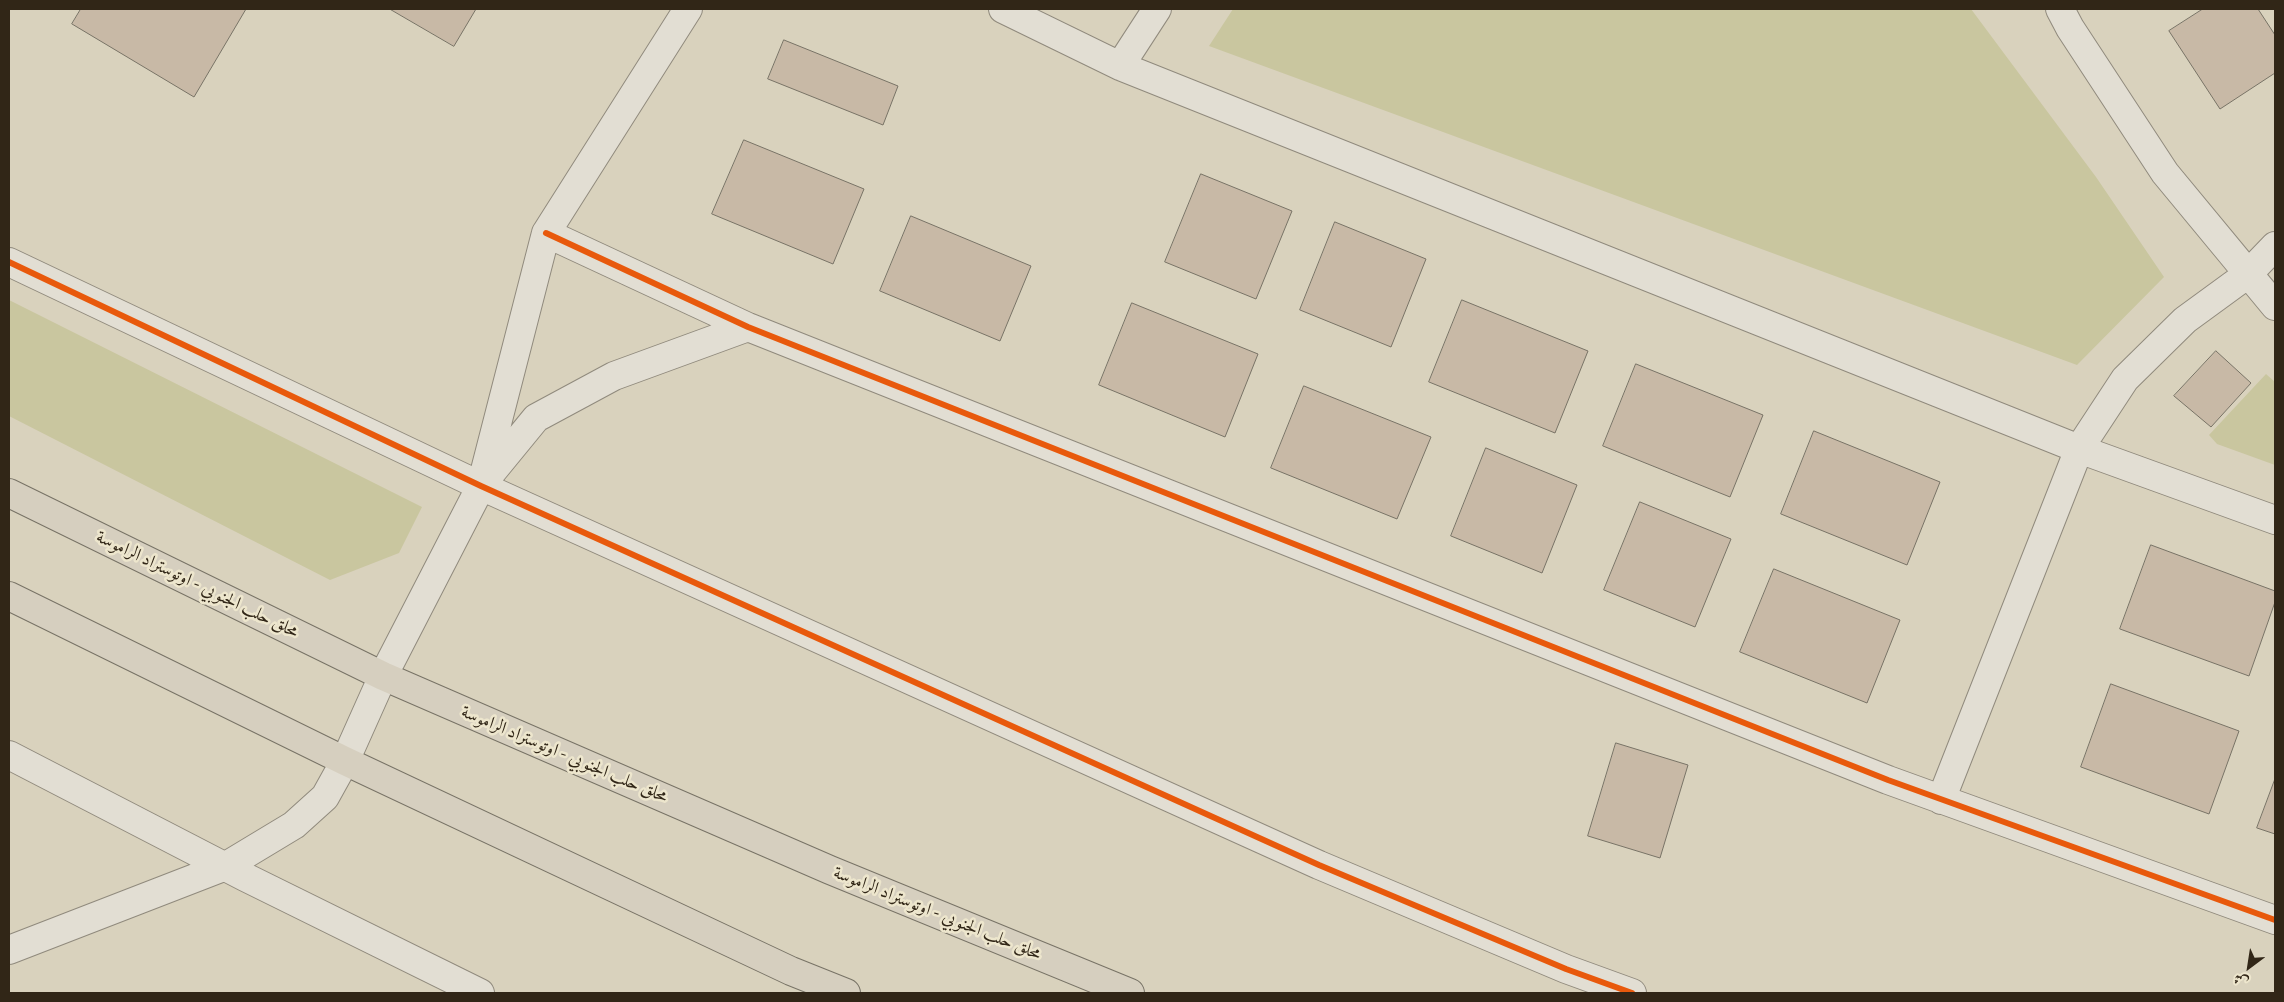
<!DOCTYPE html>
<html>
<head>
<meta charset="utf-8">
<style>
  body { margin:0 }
  #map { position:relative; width:2284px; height:1002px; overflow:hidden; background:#d9d2bd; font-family:Alegreya,Amiri,serif }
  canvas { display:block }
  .frame { position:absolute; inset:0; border:10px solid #312617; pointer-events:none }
  .north { position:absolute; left:2224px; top:942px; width:50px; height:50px; -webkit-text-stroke:4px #ede6cd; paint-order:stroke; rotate:211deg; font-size:14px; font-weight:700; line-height:20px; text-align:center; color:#312617 }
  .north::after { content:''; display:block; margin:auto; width:18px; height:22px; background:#312617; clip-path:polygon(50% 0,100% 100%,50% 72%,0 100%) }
</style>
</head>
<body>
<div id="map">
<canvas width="2284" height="1002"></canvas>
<div class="frame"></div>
<div class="north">ش</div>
</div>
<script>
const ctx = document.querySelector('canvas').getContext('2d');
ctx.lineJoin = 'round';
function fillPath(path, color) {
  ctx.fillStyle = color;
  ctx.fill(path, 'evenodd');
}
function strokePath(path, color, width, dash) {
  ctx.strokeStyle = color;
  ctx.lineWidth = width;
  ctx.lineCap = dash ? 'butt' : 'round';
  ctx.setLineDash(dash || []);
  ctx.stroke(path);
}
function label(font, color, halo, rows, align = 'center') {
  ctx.font = font + ' Alegreya,Amiri,serif';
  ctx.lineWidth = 5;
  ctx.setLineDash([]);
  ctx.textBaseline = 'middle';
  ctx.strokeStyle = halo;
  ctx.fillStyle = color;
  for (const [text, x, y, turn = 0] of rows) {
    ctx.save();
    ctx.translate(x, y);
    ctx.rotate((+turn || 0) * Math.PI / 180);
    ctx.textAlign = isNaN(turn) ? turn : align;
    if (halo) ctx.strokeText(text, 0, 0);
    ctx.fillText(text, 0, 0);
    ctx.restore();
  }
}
fillPath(new Path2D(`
  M1233,9H1971L2096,177L2164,277L2077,365L1209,46Z
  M9,300L422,507L399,553L330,580L9,416Z
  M2266,374L2275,382V465L2217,444L2209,435Z`), '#c9c69f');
const building = new Path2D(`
  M81,9H246L194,97L72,24Z
  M390,9H476L454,46Z
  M2203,9H2258L2275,35V73L2220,109L2169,31Z
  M784,40L898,86L883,125L768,79Z
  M744,140L864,189L833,264L712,214Z
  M1201,174L1292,211L1256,299L1165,262Z
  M911,216L1031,266L1000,341L880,291Z
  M1335,222L1426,259L1391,347L1300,310Z
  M1462,300L1588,351L1555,433L1429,382Z
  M1132,303L1258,354L1225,437L1099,385Z
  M2216,351L2251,383L2211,427L2174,396Z
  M1636,364L1763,415L1730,497L1603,446Z
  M1304,386L1431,437L1397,519L1271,468Z
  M1814,431L1940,482L1907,565L1781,514Z
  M1486,448L1577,485L1542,573L1451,536Z
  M1640,502L1731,539L1695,627L1604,590Z
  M2151,545L2275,591V602L2249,676L2120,629Z
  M1774,569L1900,620L1867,703L1740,652Z
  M2111,684L2239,731L2209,814L2081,767Z
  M1616,743L1688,765L1660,858L1588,836Z
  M2275,779V834L2257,828Z`);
fillPath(building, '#c8b9a6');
strokePath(building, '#787366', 1);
const street = new Path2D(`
  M1003,9L1120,66L2079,449L2275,520
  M2060,9L2070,28L2165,173L2275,306
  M1120,66L1157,9
  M546,233L748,327L1888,780L2275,920
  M9,262L481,486L1319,865L1566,969L1632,993
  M486,479L536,418L614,376L748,327
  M9,755L245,877L480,993
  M1941,800L2079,449L2125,379L2185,320L2248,274L2275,246
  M9,950L226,866L294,825L325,797L345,761L383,676L481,486L546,233L688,9`);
const highway = new Path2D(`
  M9,493L383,676L830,870L1130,993
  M9,596L345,761L791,971L846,993`);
strokePath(street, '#908a7d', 30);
strokePath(highway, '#787366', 30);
strokePath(street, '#e2ded3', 28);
strokePath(highway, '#d6cfbf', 28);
strokePath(new Path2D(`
  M546,233L748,327L1888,780L2275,920
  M9,262L481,486L1319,865L1566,969L1632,993`), '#e8590c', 6);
label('18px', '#312617', '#ede6cd', [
  ["محلق حلب الجنوبي - اوتوستراد الراموسة",197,585,26],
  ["محلق حلب الجنوبي - اوتوستراد الراموسة",564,755,23],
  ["محلق حلب الجنوبي - اوتوستراد الراموسة",937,914,22]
]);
</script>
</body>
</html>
